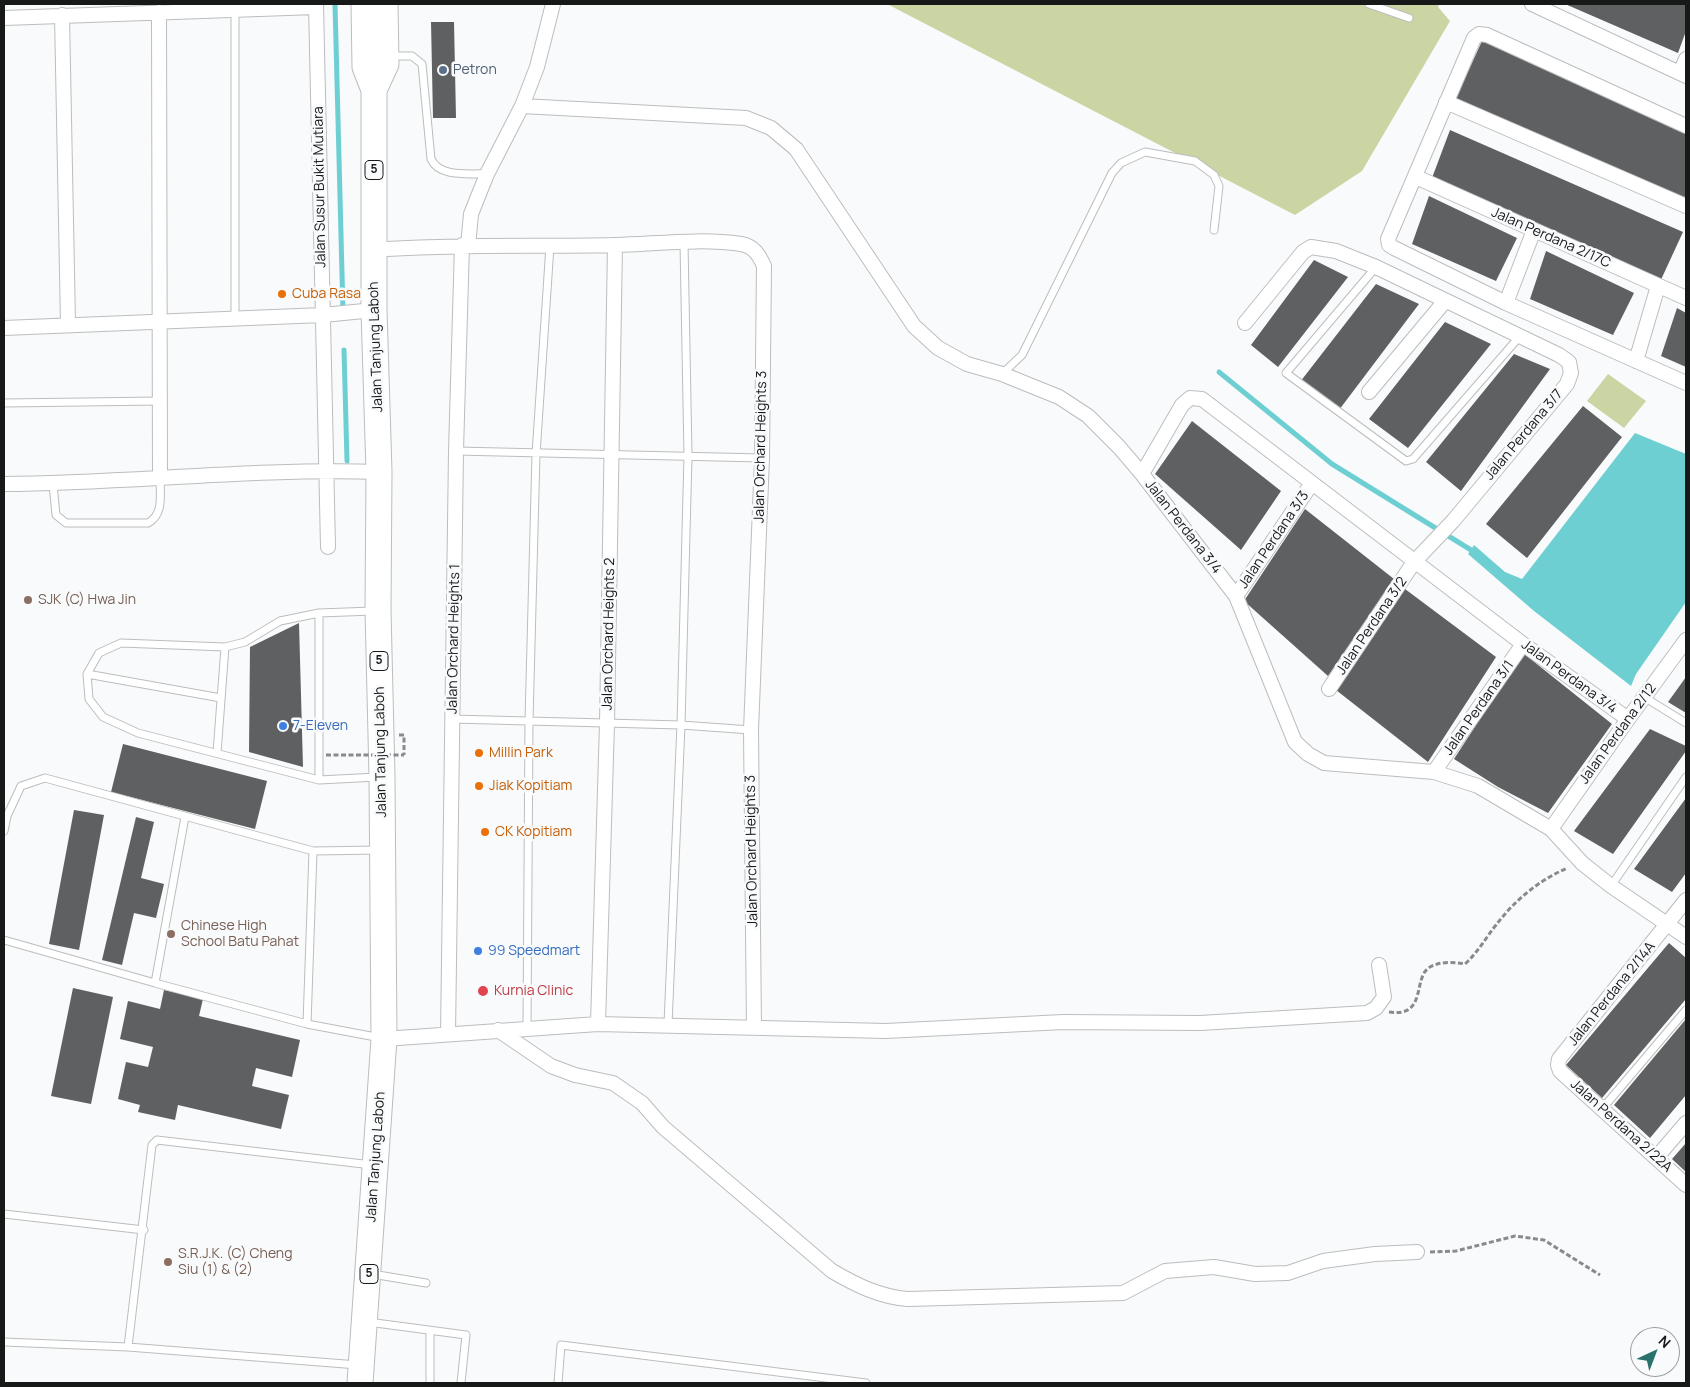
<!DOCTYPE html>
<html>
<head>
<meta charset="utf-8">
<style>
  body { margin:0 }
  #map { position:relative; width:1690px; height:1387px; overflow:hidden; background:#f8fafb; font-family:Manrope,sans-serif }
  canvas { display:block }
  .frame { position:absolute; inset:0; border:5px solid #171818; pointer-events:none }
  .north { position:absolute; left:1630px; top:1327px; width:50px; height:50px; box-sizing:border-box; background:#f8fafb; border:1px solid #9ea0a0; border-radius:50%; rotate:43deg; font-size:14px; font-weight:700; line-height:20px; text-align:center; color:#171818 }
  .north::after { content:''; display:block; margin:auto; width:18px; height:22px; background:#2a726c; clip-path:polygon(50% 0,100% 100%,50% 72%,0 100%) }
</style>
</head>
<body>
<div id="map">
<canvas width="1690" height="1387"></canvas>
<div class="frame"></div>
<div class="north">N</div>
</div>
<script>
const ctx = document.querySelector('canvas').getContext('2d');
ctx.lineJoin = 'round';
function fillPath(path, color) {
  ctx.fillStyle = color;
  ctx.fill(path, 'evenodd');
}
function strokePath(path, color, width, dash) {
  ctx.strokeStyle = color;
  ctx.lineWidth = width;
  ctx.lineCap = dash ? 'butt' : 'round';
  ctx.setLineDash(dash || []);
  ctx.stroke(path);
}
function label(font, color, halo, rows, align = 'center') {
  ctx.font = font + ' Manrope,sans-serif';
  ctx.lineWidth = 5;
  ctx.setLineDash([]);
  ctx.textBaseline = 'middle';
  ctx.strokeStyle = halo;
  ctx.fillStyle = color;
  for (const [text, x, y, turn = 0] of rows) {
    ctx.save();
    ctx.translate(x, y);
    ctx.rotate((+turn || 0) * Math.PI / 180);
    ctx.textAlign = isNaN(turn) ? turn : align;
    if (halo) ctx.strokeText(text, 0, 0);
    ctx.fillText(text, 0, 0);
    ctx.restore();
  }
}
fillPath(new Path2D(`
  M887,4H1439L1438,7L1450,21L1362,171L1295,215Z
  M1608,374L1646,401L1624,428L1587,401Z`), '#cbd4a3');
fillPath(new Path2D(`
  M1635,433L1686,454V602L1636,674L1631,686L1534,611L1468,554L1474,545L1505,572L1522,579Z`), '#6ecfd3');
strokePath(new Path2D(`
  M335,4L343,312
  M344,350L347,461
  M1219,372L1332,464L1471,550`), '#6ecfd3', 5);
fillPath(new Path2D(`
  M1565,4H1686V31L1678,53Z
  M431,22H454L456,118H433Z
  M1482,41L1686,134V203L1456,98Z
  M1450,130L1683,232L1659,284L1432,178Z
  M1429,196L1517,238L1496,281L1412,244Z
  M1546,251L1634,293L1613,335L1530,299Z
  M1314,260L1348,277L1278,367L1251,345Z
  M1376,284L1419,304L1339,410L1300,382Z
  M1677,308L1686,313V367L1661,356Z
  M1445,322L1491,344L1408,448L1369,419Z
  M1514,354L1550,369L1461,491L1426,462Z
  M1583,406L1622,437L1527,558L1486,524Z
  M1192,421L1281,491L1241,550L1155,474Z
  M1305,509L1394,579L1328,676L1244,601Z
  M1405,589L1496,657L1428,762L1336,690Z
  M299,623L303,767L249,752L250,647Z
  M1523,653L1612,724L1548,813L1498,787L1454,759Z
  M1686,677V713L1668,702Z
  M1650,729L1686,746V751L1613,854L1574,831Z
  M123,744L267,781L255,829L111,792Z
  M1686,798V873L1672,892L1634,869Z
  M74,810L104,815L79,950L49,944Z
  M136,817L154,822L141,878L164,884L156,918L134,913L122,965L102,960Z
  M1669,943L1686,958V999L1602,1098L1566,1065Z
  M73,988L113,997L91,1104L51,1096Z
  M164,990L203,999L199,1016L300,1040L292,1077L256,1068L252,1086L289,1095L281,1129L178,1105L175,1120L138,1112L140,1105L118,1099L126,1062L148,1067L153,1047L120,1039L128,1001L160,1009Z
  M1686,1019V1095L1650,1138L1614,1105Z
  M1686,1143V1172L1672,1159Z`), '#5e6061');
const lane = new Path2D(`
  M1369,4L1409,18
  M391,56H412L422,64L431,159C440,178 468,173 487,174
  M1376,267L1286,373L1406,461L1413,459L1520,336
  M235,318V11
  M1002,374L1022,355L1112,173L1121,163L1145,152L1195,161L1214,175L1219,186L1214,230
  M4,403L160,401
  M456,451L762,458
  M53,484L56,515L66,523H148C164,514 160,495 160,478
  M373,611L319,613V780L377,777
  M87,674L221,698
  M1644,697L1686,723
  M452,719L681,725L751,730
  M217,753L225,647
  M319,780L138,733L103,717L89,699L87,674L99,653L121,643L225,647L245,642L280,621L319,613
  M4,831L7,816L21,786L45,778L313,851L379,850
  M313,851L307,1024L381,1038
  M1611,886L1686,777
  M4,940L155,983L185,817
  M155,983L307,1024
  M668,1024L681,725L688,456L684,243
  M527,1027L529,721L536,454L550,246
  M1602,1109L1686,1010
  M4,1214L144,1230
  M372,1274L426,1283
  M368,1322L466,1335L461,1383
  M4,1342L128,1347
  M358,1365L128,1347L152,1145L157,1140L372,1165
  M430,1383V1331
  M558,1383L561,1345L866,1383`);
const street = new Path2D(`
  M316,4L328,547
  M1532,4L1686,76
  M159,12L160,478
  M62,15L68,324
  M4,18L316,7
  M1680,73L1686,59
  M1446,102L1686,206
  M522,106L746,118L771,128L796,149L914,326L938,348L967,364L1002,374L1059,397L1088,416L1119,447L1142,474
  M1686,126L1487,35L1479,34L1474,38L1388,239L1389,245L1394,248L1506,303L1686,383
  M1416,177L1686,298
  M468,246L471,214L487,174L522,106L537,67L553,4
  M373,250C454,244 535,247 616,245C656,244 700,238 741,244C754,246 759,255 764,266L762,458L751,730L754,1028
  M1506,303L1534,230
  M1245,323L1303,252L1311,247L1336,251L1376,267L1559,355L1569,362L1571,373L1567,384L1453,521L1414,562L1329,689
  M4,328L323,315L374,310
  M1636,361L1658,286
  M1369,392L1445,301
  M4,484C129,483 254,468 379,472
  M1236,596L1312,483
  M1628,719L1523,644L1202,399L1190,398L1182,405L1142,474L1236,596L1295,742L1308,754L1324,763L1434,772L1478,786L1551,829L1582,863L1611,886L1686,937
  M1434,772L1523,644
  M1551,829L1628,719L1686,640
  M1686,900L1559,1059L1558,1065L1560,1071L1686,1185
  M598,1024L607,723L615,245
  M498,1030L551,1066L575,1075L613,1083L642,1103L663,1127L832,1271C856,1285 880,1297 908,1299L1123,1293L1165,1271L1214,1267L1255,1274L1288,1273L1323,1261L1375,1254L1417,1252
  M448,1034L456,451L462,245
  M384,1039L598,1024L886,1031L1063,1022L1200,1023L1367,1013L1376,1008L1384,997L1379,965
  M1656,1158L1686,1123`);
const highway = new Path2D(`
  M374,90L386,64L385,4
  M360,1383L384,1039L382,777L378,610L379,472L374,310V90L365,67L364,4`);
strokePath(lane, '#bbbdbe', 9);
strokePath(street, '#bbbdbe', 16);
strokePath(highway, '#bbbdbe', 27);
strokePath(new Path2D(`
  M399,735H404V755
  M1389,1012C1428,1018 1412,977 1430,967C1441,961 1454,962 1465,964C1478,952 1485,939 1496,925C1514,901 1540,879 1568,868
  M1430,1252L1456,1251L1515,1236L1544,1240L1600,1275`), '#898b8b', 3, [5, 2.5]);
strokePath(lane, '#fff', 7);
strokePath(street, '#fff', 14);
strokePath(highway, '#fff', 25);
strokePath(new Path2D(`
  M326,755H404`), '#898b8b', 3, [5, 2.5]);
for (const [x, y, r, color] of [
  [443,70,5,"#5c6f8a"],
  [282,294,5,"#e8710a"],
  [28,600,5,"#8d6e63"],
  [283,726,5,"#3f7fe0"],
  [479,753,5,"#e8710a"],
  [479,786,5,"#e8710a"],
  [485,832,5,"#e8710a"],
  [171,934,5,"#8d6e63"],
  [478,951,5,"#3f7fe0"],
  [483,991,6,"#e0444e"],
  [168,1262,5,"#8d6e63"]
]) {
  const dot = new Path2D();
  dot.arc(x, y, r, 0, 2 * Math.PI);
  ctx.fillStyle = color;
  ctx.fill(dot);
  strokePath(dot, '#f8fafb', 2);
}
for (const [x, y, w] of [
  [374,170,18],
  [379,661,18],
  [369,1274,18]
]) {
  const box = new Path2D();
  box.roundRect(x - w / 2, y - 9.5, w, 19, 4);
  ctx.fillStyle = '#f8fafb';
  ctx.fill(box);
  strokePath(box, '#171818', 1);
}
label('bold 12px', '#171818', null, [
  ["5",374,170],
  ["5",379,661],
  ["5",369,1274]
]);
label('14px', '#4e5e75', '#f8fafb', [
  ["Petron",453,70]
], 'left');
label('14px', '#171818', '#f8fafb', [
  ["Jalan Susur Bukit Mutiara",320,187,-91],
  ["Jalan Perdana 2/17C",1551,238,24],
  ["Jalan Tanjung Laboh",376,347,-92],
  ["Jalan Perdana 3/7",1524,435,-50],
  ["Jalan Orchard Heights 3",761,447,-89],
  ["Jalan Perdana 3/4",1183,527,52],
  ["Jalan Perdana 3/3",1274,540,-56],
  ["Jalan Perdana 3/2",1372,626,-56],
  ["Jalan Orchard Heights 2",609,634,-89],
  ["Jalan Orchard Heights 1",454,639,-89],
  ["Jalan Perdana 3/4",1569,677,36],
  ["Jalan Perdana 3/1",1479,708,-55],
  ["Jalan Perdana 2/12",1618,734,-54],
  ["Jalan Tanjung Laboh",381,752,-91],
  ["Jalan Orchard Heights 3",752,851,-91],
  ["Jalan Perdana 2/14A",1612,994,-51],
  ["Jalan Perdana 2/22A",1621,1126,42],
  ["Jalan Tanjung Laboh",376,1157,-86]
]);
label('14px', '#c56008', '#f8fafb', [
  ["Cuba Rasa",292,294],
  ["Millin Park",489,753],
  ["Jiak Kopitiam",489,786],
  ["CK Kopitiam",495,832]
], 'left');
label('14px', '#785e54', '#f8fafb', [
  ["SJK (C) Hwa Jin",38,600],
  ["Chinese High",181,926],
  ["School Batu Pahat",181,942],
  ["S.R.J.K. (C) Cheng",178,1254],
  ["Siu (1) & (2)",178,1270]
], 'left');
label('14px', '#366cbe', '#f8fafb', [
  ["7-Eleven",293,726],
  ["99 Speedmart",488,951]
], 'left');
label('14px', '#be3a42', '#f8fafb', [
  ["Kurnia Clinic",494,991]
], 'left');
</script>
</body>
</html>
